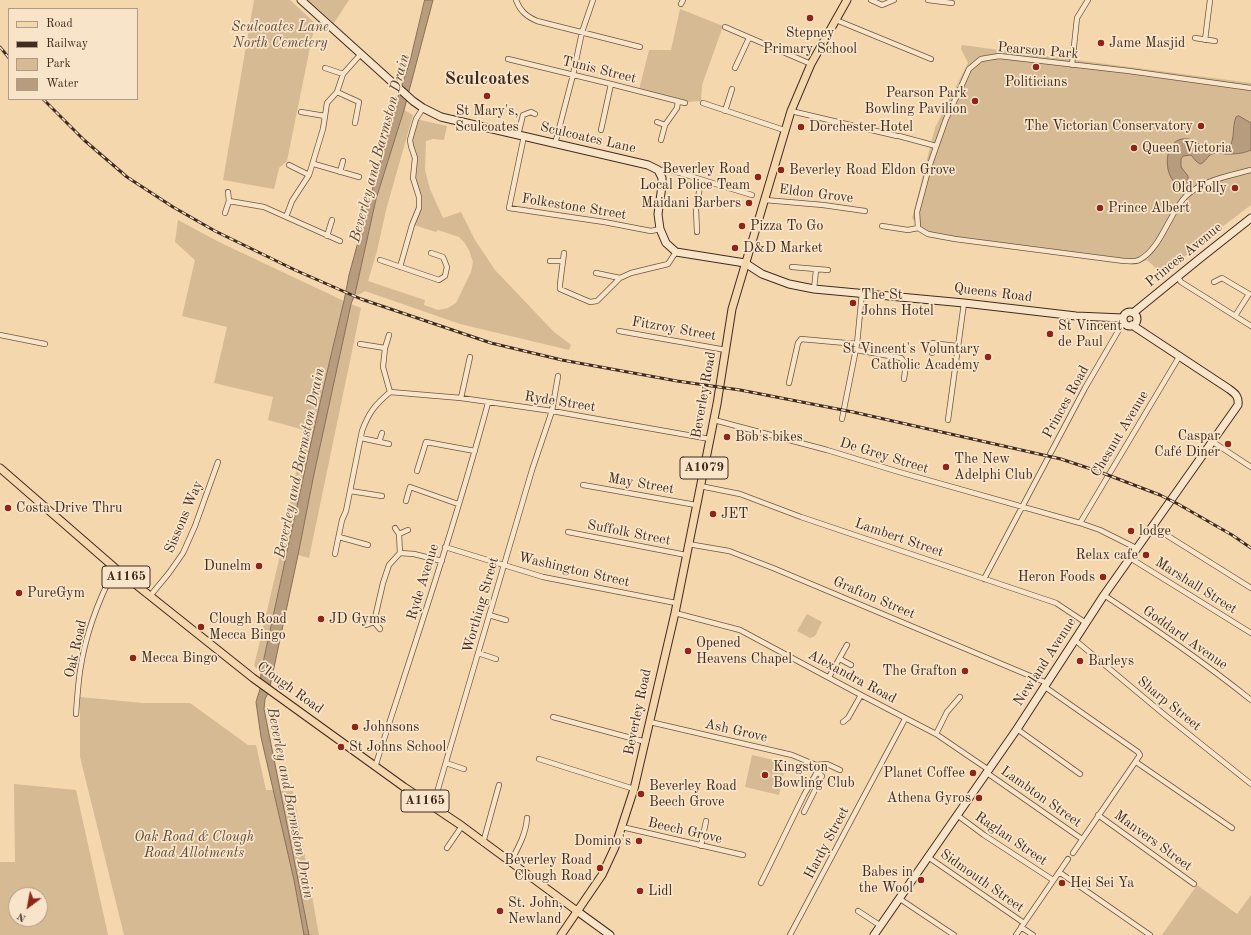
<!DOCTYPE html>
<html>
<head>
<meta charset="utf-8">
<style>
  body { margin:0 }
  #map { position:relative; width:1251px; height:935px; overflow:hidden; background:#f4d7ac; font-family:"Old Standard TT",serif }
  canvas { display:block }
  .legend { position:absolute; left:8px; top:8px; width:130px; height:92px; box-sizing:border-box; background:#f8e5c9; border:1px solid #af9b86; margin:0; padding:5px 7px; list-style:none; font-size:12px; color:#412b21 }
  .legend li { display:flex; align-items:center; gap:8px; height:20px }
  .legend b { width:20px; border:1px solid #af9b86 }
  .north { position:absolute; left:8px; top:887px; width:40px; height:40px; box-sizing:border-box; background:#f8e5c9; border:1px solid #af9b86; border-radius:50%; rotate:212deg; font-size:11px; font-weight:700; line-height:16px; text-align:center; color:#412b21 }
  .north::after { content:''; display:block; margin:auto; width:14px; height:18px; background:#8f2418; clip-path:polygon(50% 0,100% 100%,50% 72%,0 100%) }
</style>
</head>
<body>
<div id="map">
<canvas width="1251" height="935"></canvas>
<ul class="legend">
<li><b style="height:5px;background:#f4d7ac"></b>Road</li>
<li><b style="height:5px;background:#412b21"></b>Railway</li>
<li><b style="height:11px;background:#d6ba94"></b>Park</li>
<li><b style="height:11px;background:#b79d7d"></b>Water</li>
</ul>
<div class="north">N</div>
</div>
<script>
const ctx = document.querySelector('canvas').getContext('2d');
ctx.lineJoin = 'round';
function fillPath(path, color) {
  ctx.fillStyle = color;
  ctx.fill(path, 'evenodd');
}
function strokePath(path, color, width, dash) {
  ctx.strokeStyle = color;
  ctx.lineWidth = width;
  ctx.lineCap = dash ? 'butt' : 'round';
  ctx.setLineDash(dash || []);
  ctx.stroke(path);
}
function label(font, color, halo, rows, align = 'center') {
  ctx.font = font + ' "Old Standard TT",serif';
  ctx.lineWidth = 3.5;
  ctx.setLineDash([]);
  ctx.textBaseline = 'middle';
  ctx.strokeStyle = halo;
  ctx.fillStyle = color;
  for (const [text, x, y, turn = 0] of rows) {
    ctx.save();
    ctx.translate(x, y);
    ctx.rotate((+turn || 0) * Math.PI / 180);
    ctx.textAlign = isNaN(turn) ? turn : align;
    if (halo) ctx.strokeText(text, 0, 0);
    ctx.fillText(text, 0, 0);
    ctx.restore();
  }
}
fillPath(new Path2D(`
  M254,0H290L315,23L287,161L279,168L274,189L223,180Z
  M308,0H349L334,23Z
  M680,9L723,26L702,85L701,101L687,102L639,90L649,50H671Z
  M962,45L1251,83V205L1201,243L1163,275L1147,260L1139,263L933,237L919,227L912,218L935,128L968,63L961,49Z
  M404,110L413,115L386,210L377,251L368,281L425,300L424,305L438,310L448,308L456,303L471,272L473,262L469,250L464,242L459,237L438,230L436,232L414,225L421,203L415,184L411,148L413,128L416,119L447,126L444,140L433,139L426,141L425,170L430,189L443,218L461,212L475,240L495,270L554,332L571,345L569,350L460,324L365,291L358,295L355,294L376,199Z
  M178,220L219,242L344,301C314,424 288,548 261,672L254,666L281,551L304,430L268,420L273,397L214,383L227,327L182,316L195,260L175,242Z
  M351,304L361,308L309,558L298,555L314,474Z
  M807,614L822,622L815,636L810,638L797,631Z
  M80,697L143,703H190L248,745H256L266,790H273L294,880L304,935H124L80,757Z
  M752,755L786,763L779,795L745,787Z
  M14,784L76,790L108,935H0V862H15ZM16,895H40V919H16Z
  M279,791H293L319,935H309Z
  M1197,885L1237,914L1251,895V935H1162Z`), '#d6ba94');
const water = new Path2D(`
  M425,0H433L404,110L376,199L355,294L351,304L314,474L298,555L269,691L265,699L264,709L309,935H304L294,880L261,737L256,702L260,689L261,672C288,548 314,424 344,301L349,275L397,99L410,61Z
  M1239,116L1251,123V150C1242,154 1235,154 1225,154C1221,153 1217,152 1212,154C1207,156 1206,162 1200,164L1196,161L1191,155L1183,156L1181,159V167L1188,176V183L1186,185L1181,186C1163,181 1162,142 1182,139C1191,138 1193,141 1199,144C1208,149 1221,150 1230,146C1235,137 1232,127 1236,117Z`);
fillPath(water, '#b79d7d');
strokePath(water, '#886f58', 1);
const street = new Path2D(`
  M516,0C520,11 526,16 537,21L640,47
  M871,0L882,5L894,0
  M928,0L952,3
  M681,4L683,0
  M836,20L931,59
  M725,27L811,64
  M1195,38L1215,41
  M1205,40L1210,0
  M508,59L611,84L685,103
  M1072,65L1077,18L1088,0
  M325,68L343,74
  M735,68L749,38
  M1251,88L1129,71L999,56L981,59L969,69L961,87L946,119L929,167L917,212L918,228L928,234L955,239L1124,261C1128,261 1135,262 1139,260C1161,249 1169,213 1186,196C1203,180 1229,176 1251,170
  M703,103L784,130
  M725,111L732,89
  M791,111L897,136
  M301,112L325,116
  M657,122L665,125
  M355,123L359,102L337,92L343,74L360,55
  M601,130L611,84
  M518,135L523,115L531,112L535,114
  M524,136L509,208L604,222L651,231L660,229
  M899,136L936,146
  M661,140L665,125L677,108L678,101
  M555,144L573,75L582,32L593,0
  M314,164L359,177
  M289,165L309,175
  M658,170H670L752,195
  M340,172L343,161
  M765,200L823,205L865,211
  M229,201L264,207L340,241
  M225,213L229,201L228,192
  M286,217L292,201L309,175L323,129L327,103L337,92
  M882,226L908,230L918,228
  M697,232L696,209L701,181
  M327,236L332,220
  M564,253L560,284V289L590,302L597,301L620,278L631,273L668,264L676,252
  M380,260L439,280L445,276L447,267L443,257L431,253
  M550,261H562
  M400,267L412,225L419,208V197L413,178L415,158L411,146L410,140L416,119L423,108
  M792,267L828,270
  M596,273L620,278
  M1177,276L1181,282L1251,326
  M1214,282L1222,278L1249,294L1235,316
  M814,289L816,270
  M619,331L726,350
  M0,335L45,344
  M929,343L958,346
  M360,344L385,348L383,367L390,392
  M385,348L389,335
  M856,350L901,358L906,364L904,379
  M932,353L934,343
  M789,383L798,343L801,339L857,344
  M461,398L470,357
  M842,419L857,344L862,293
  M714,420L827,450L899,472L1080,523L1100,530L1136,548
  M948,420L964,303
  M361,438L389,444
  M379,442L382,433
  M1213,442L1251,467
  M417,471L426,442L475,451
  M583,485L696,505
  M700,486L740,494L801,517L1056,603L1086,623
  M350,491L382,496
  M406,501L410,487L458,504
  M1080,523L1179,357
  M1152,526L1251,588
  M395,528L399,534L408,530
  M568,532L686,555
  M399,534L400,553
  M339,537L368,545
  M688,544L729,551L773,568L1047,683
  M445,547L543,577L676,603
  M335,554L342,520L346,511L362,431C369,412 375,405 390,392L461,398L552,411L710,439
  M1130,558L1251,633
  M984,579L1085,388L1124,321
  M1104,595C1155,629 1204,662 1251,700
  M150,596L169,573L183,553L195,526L218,462
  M675,613L740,630L861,695L936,734L989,770
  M489,615L506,620
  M374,622L383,583L389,565L400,553L414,554L442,561
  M366,625L374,622L380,629
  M1075,640L1166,716L1251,784
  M478,653L496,659
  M840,659L851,665
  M829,677L847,645
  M1045,687L1138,752L1140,755L1073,853
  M76,714C77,700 78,685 80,671C85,636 99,599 115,568
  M553,717L646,742
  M650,722L792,755L816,765L817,772L804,795L761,883
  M843,722L848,718L861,695
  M1017,729L1080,774
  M936,734L947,712L960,697
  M539,759L634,789
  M1136,762L1232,828
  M446,763L464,769
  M816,765L827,764L840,770
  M375,767C414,646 455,525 488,403
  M987,773L1082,839
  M433,806L532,470L552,411L558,376
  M804,812L822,776L817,772
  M957,815L984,835L1053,880
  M1098,815L1194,884
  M622,827L743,855
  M483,843L499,785
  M701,846L706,821
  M447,848L462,826
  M928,857L1024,923
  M510,863C518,848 526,834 527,818
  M1059,872L1150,935
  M900,899L954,935
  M858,911L881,926
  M1021,927L1033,935
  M790,935L905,719
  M1016,935L1068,859`);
const secondary = new Path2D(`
  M301,0L413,101L423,108L441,117L458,121L648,165L658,170L662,178V186L658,214L660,229L666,243L676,252L745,263L762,274L789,284L814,289L964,303L1076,316L1123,318
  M1123 319a7 7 0 1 1 14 0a7 7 0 1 1-14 0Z
  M1133,313L1198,260L1251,218
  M577,911L610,935
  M874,935L1017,729L1104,595L1238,405C1239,397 1236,394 1229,389L1132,325`);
const primary = new Path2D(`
  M0,468L115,568L253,678L404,787L462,826L577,911
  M561,935L602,875L615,847L634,789L675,613L717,404L732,309L791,111L811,64L847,0`);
strokePath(street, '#6e5644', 6);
strokePath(secondary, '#412b21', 9);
strokePath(primary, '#412b21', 9);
strokePath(street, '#f8e5c9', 4.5);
strokePath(secondary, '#f8e5c9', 7);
strokePath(primary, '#f4d7ac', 7);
const rail = new Path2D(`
  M0,47L9,58
  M43,99L84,140L127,177L173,207L215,231L295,270L361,299L491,343L562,360L677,381L740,390L853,412L1061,459L1100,472L1160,495L1178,504L1232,535L1251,548`);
strokePath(rail, '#412b21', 3);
strokePath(rail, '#f8e5c9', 1.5, [4.5]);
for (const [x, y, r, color] of [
  [810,18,4,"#8f2418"],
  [1101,43,4,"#8f2418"],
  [1036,67,4,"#8f2418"],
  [487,96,4,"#8f2418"],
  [975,101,4,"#8f2418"],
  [1201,126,4,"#8f2418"],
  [801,127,4,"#8f2418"],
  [1134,148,4,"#8f2418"],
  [781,170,4,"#8f2418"],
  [758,177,4,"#8f2418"],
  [1235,188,4,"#8f2418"],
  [749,203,4,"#8f2418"],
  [1100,208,4,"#8f2418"],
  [742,226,4,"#8f2418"],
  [735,248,4,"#8f2418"],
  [853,303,4,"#8f2418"],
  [1050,334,4,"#8f2418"],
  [988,357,4,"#8f2418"],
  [727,437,4,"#8f2418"],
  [1228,444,4,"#8f2418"],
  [946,467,4,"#8f2418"],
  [8,508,4,"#8f2418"],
  [713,514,4,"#8f2418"],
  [1131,531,4,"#8f2418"],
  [1146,555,4,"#8f2418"],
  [259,566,4,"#8f2418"],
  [1103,577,4,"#8f2418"],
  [19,593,4,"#8f2418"],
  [321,619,4,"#8f2418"],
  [201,627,4,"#8f2418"],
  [688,651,4,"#8f2418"],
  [133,658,4,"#8f2418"],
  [1080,661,4,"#8f2418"],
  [965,671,4,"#8f2418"],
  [355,727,4,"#8f2418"],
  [341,747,4,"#8f2418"],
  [973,773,4,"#8f2418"],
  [765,775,4,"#8f2418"],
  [641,794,4,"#8f2418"],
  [979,798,4,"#8f2418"],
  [639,841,4,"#8f2418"],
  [600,868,4,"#8f2418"],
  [921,880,4,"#8f2418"],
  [1062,883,4,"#8f2418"],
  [640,891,4,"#8f2418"],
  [500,911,4,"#8f2418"]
]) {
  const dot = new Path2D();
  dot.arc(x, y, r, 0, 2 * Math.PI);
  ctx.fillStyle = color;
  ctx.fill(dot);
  strokePath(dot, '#f8e5c9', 1.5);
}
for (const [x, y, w] of [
  [704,468,48],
  [126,577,48],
  [425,801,48]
]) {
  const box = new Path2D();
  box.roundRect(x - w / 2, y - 11, w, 22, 3);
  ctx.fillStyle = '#f8e5c9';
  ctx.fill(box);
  strokePath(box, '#412b21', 1);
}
label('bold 13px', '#412b21', null, [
  ["A1079",704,468],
  ["A1165",126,577],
  ["A1165",425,801]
]);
label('italic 14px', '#5f4838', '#f8e5c9', [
  ["Sculcoates Lane",280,27],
  ["North Cemetery",280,43],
  ["Oak Road & Clough",194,837],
  ["Road Allotments",194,853]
]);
label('14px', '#412b21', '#f8e5c9', [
  ["Stepney",810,33,"center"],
  ["Primary School",810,49,"center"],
  ["Jame Masjid",1109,43],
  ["Politicians",1036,82,"center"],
  ["Pearson Park",967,93,"right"],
  ["Bowling Pavilion",967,109,"right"],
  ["St Mary's,",487,111,"center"],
  ["Sculcoates",487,127,"center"],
  ["The Victorian Conservatory",1193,126,"right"],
  ["Dorchester Hotel",809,127],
  ["Queen Victoria",1142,148],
  ["Beverley Road",750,169,"right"],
  ["Local Police Team",750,185,"right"],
  ["Beverley Road Eldon Grove",789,170],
  ["Old Folly",1227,188,"right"],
  ["Maidani Barbers",741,203,"right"],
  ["Prince Albert",1108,208],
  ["Pizza To Go",750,226],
  ["D&D Market",743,248],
  ["The St",861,295],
  ["Johns Hotel",861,311],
  ["St Vincent",1058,326],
  ["de Paul",1058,342],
  ["St Vincent's Voluntary",980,349,"right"],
  ["Catholic Academy",980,365,"right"],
  ["Caspar",1220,436,"right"],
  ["Café Diner",1220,452,"right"],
  ["Bob's bikes",735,437],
  ["The New",954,459],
  ["Adelphi Club",954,475],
  ["Costa Drive Thru",16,508],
  ["JET",721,514],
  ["lodge",1139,531],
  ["Relax cafe",1138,555,"right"],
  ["Dunelm",251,566,"right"],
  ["Heron Foods",1095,577,"right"],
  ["PureGym",27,593],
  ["Clough Road",209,619],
  ["Mecca Bingo",209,635],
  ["JD Gyms",329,619],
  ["Opened",696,643],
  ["Heavens Chapel",696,659],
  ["Mecca Bingo",141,658],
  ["Barleys",1088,661],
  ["The Grafton",957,671,"right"],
  ["Johnsons",363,727],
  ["St Johns School",349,747],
  ["Kingston",773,767],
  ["Bowling Club",773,783],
  ["Planet Coffee",965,773,"right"],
  ["Beverley Road",649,786],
  ["Beech Grove",649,802],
  ["Athena Gyros",971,798,"right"],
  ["Domino's",631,841,"right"],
  ["Beverley Road",592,860,"right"],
  ["Clough Road",592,876,"right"],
  ["Babes in",913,872,"right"],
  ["the Wool",913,888,"right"],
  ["Hei Sei Ya",1070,883],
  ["Lidl",648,891],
  ["St. John,",508,903],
  ["Newland",508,919]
], 'left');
label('14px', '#412b21', '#f8e5c9', [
  ["Pearson Park",1038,51,5],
  ["Tunis Street",599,70,14],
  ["Sculcoates Lane",588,138,13],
  ["Eldon Grove",816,194,7],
  ["Folkestone Street",574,207,9],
  ["Princes Avenue",1184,255,-39],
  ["Queens Road",993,293,7],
  ["Fitzroy Street",674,329,10],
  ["Beverley Road",704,395,-80],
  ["Ryde Street",560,402,9],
  ["Princes Road",1066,402,-61],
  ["Chesnut Avenue",1120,434,-59],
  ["De Grey Street",884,456,17],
  ["May Street",641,484,10],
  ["Sissons Way",184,517,-67],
  ["Suffolk Street",629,533,11],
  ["Lambert Street",899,538,19],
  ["Washington Street",574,570,13],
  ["Ryde Avenue",423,582,-73],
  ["Marshall Street",1196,586,32],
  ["Grafton Street",874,598,23],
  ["Worthing Street",481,605,-74],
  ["Goddard Avenue",1185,638,35],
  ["Oak Road",76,649,-77],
  ["Newland Avenue",1045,662,-57],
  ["Alexandra Road",852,677,28],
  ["Clough Road",290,688,36],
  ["Sharp Street",1169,704,39],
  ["Beverley Road",638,712,-78],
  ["Ash Grove",736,731,13],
  ["Lambton Street",1041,797,35],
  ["Beech Grove",685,831,13],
  ["Raglan Street",1011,839,34],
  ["Manvers Street",1153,841,36],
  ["Hardy Street",827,843,-62],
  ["Sidmouth Street",982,881,35]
]);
label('italic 15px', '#5e4838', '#f8e5c9', [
  ["Beverley and Barmston Drain",380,148,-75],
  ["Beverley and Barmston Drain",300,463,-78],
  ["Beverley and Barmston Drain",290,803,79]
]);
label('bold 18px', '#412b21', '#f8e5c9', [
  ["Sculcoates",487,79]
]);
</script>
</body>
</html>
